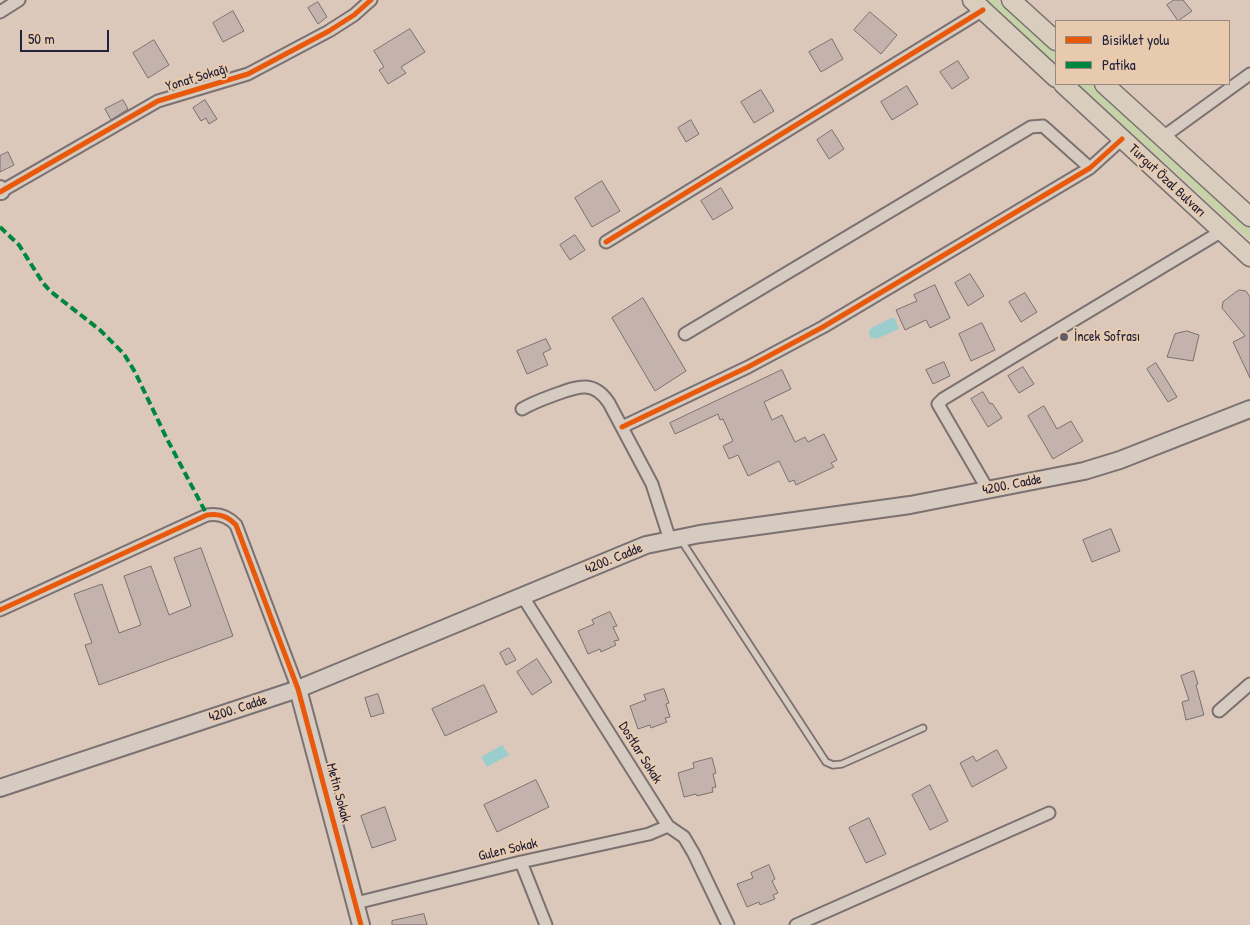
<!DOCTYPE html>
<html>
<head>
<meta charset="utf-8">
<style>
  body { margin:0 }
  #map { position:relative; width:1250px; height:925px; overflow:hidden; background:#dcc8bb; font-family:"Patrick Hand",sans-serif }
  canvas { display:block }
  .legend { position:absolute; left:1055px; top:20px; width:175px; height:65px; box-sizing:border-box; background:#e8cbaf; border:1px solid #998781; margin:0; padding:6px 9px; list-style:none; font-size:15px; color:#22223b }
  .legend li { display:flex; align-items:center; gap:10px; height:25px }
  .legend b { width:25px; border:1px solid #998781 }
  .scale { position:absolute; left:20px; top:30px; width:89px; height:22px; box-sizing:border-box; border:2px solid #22223b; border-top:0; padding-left:6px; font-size:15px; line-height:18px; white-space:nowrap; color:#22223b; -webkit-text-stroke:4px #e8cbaf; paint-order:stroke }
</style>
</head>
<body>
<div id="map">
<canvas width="1250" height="925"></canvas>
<ul class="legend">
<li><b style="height:6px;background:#e8590c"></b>Bisiklet yolu</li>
<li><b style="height:6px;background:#00873e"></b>Patika</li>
</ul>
<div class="scale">50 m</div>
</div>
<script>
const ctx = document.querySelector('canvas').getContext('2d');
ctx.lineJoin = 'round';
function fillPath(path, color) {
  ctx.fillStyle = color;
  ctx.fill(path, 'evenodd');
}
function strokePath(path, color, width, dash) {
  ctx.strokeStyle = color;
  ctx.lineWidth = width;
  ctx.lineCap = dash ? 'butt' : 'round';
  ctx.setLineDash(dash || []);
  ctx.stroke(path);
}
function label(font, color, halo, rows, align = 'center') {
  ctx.font = font + ' "Patrick Hand",sans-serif';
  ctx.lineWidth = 4;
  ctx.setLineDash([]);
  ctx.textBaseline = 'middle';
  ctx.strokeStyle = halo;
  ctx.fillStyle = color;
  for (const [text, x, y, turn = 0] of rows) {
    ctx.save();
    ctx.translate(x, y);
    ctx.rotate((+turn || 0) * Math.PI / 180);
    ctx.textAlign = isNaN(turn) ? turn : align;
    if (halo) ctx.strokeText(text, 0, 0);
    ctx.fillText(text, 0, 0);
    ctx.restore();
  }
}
fillPath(new Path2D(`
  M985,0H997L1056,53V64Z
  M1078,84H1090L1250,229V240Z`), '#c6d2a7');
fillPath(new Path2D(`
  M894,317L899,329L876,339L870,337L869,332L871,328Z
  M502,745L509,755L487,767L481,757Z`), '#9acdcc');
const building = new Path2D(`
  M1174,0H1183L1192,11L1178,21L1167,5Z
  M318,2L327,17L318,24L308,8Z
  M233,11L244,31L223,42L213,23Z
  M870,12L897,35L881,54L854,30Z
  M410,29L425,52L401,67L406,73L388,84L379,70L384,67L374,51Z
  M832,39L843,59L821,72L809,52Z
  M154,40L169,65L148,78L133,53Z
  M958,61L969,78L952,89L940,72Z
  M907,86L918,104L892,120L881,102Z
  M761,90L774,111L754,123L741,102Z
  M123,100L128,109L111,120L105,109Z
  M205,100L217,119L209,124L206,118L201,121L193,108Z
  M691,120L699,134L686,142L678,128Z
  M832,130L844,149L829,159L817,140Z
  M8,152L14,165L0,172V156Z
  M602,181L620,211L592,227L575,198Z
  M721,188L733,208L713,220L701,201Z
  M575,235L585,250L570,260L560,245Z
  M970,274L984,296L968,306L955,283Z
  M935,285L950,318L930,328L926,320L905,330L896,310L917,301L914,295Z
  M1239,290L1246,291L1250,297V378L1233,342L1245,336L1222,308L1223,302Z
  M1025,293L1037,312L1021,322L1009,302Z
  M643,298L686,371L655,391L612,318Z
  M982,323L995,350L971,361L959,334Z
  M1187,331L1199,335L1193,361L1167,357L1175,334Z
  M546,339L551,349L543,353L548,365L527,374L517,351Z
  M944,362L950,376L933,384L926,370Z
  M1156,363L1177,397L1168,402L1147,369Z
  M1023,367L1034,384L1019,393L1008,376Z
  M782,370L791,389L764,402L772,420L782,415L795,442L805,437L808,442L824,434L837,460L831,463L834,467L796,485L794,480L789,482L779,461L748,476L738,455L729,459L723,446L733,441L723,419L720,420L718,414L675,434L670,423Z
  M983,392L990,404L992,403L1002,418L988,427L971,399Z
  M1044,406L1057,429L1071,421L1083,441L1053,459L1028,416Z
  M1111,529L1120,551L1092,562L1083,540Z
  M201,548L233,636L99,685L85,645L92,643L74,594L102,584L119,633L141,625L124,576L151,566L169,615L191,606L174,558Z
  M610,612L617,626L613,627L619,640L614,641L616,645L601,652L600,649L588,654L578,631L594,624L592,620Z
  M509,648L516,660L506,665L500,653Z
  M537,659L552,682L532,695L517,672Z
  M1194,671L1198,684L1196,685L1204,715L1186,720L1182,702L1189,700L1181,676Z
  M484,685L497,712L445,736L432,709Z
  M664,689L669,703L666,704L670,717L665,718L667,722L651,728L650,725L638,729L630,706L646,700L644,695Z
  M378,694L384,713L371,717L365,698Z
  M997,750L1007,768L972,787L960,763L973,756L976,761Z
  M712,758L716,773L713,774L716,787L712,788L713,792L697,796L696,794L684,797L678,773L694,768L693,763Z
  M536,780L549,807L497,832L484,805Z
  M930,785L948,821L930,830L912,795Z
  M385,807L396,840L372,848L361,816Z
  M869,818L886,854L866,863L849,828Z
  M769,865L775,879L772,881L778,893L773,895L775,899L760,905L759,902L747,907L737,884L753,878L751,873Z
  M424,914L427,925H392V921Z`);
fillPath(building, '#c4b2ac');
strokePath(building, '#7a7170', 1);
const lane = new Path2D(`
  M681,540L826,762L833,765L842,764L923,728`);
const street = new Path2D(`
  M0,12L19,0
  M1163,137L1250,74
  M0,192L158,101L248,74L329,31L354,15L371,0
  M606,242L983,10
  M685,334L1031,127L1043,126L1090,168
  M522,409C532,403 543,399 554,395C577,387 593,379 609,403L652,484L670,540
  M622,427L748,367L823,327L1090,168L1122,139
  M988,490L938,404L943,399L1222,231
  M523,597L668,826L684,837L694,854L728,925
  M0,610L207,515C219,513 228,516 236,525L298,689
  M1219,711L1250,684
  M521,862L546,925
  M356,903L521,862L649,834L668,826
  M796,925L1049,813`);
const secondary = new Path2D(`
  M0,189L1,191
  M298,689L361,925
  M0,788L298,689L646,545L700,534L910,505L1084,471L1120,460L1250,409`);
const primary = new Path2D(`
  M972,0L1056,78
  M1011,0L1056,41
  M1063,84L1250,257
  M1104,84L1250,217`);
strokePath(lane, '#7a7170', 9);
strokePath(street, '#7a7170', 15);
strokePath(secondary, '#7a7170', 20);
strokePath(primary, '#7a7170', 21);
strokePath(lane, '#d6cbc1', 5.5);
strokePath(street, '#d6cbc1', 11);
strokePath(secondary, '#d6cbc1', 16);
strokePath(primary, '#d9cdbe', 18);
strokePath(new Path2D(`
  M0,227L19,245L43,283L50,291L100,330L124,354L135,372L166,437L207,515`), '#00873e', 4, [8, 4]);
strokePath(new Path2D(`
  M0,192L158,101L248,74L329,31L354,15L371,0
  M606,242L983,10
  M622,427L748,367L823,327L1090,168L1122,139
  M0,610L207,515C219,513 228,516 236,525L298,689L361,925`), '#e8590c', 5);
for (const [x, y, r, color] of [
  [1064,337,5,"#635c68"]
]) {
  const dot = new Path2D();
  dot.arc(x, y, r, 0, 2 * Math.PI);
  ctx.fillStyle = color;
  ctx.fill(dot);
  strokePath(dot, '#e8cbaf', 2);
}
label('14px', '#22223b', '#e8cbaf', [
  ["Yonat Sokağı",197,78,-17],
  ["Turgut Özal Bulvarı",1167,181,43],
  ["4200. Cadde",1012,485,-11],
  ["4200. Cadde",614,559,-22],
  ["4200. Cadde",238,709,-18],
  ["Dostlar Sokak",640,753,58],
  ["Metin Sokak",338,793,75],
  ["Gulen Sokak",508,850,-13]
]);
label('14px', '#22223b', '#e8cbaf', [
  ["İncek Sofrası",1074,337]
], 'left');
</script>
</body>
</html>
